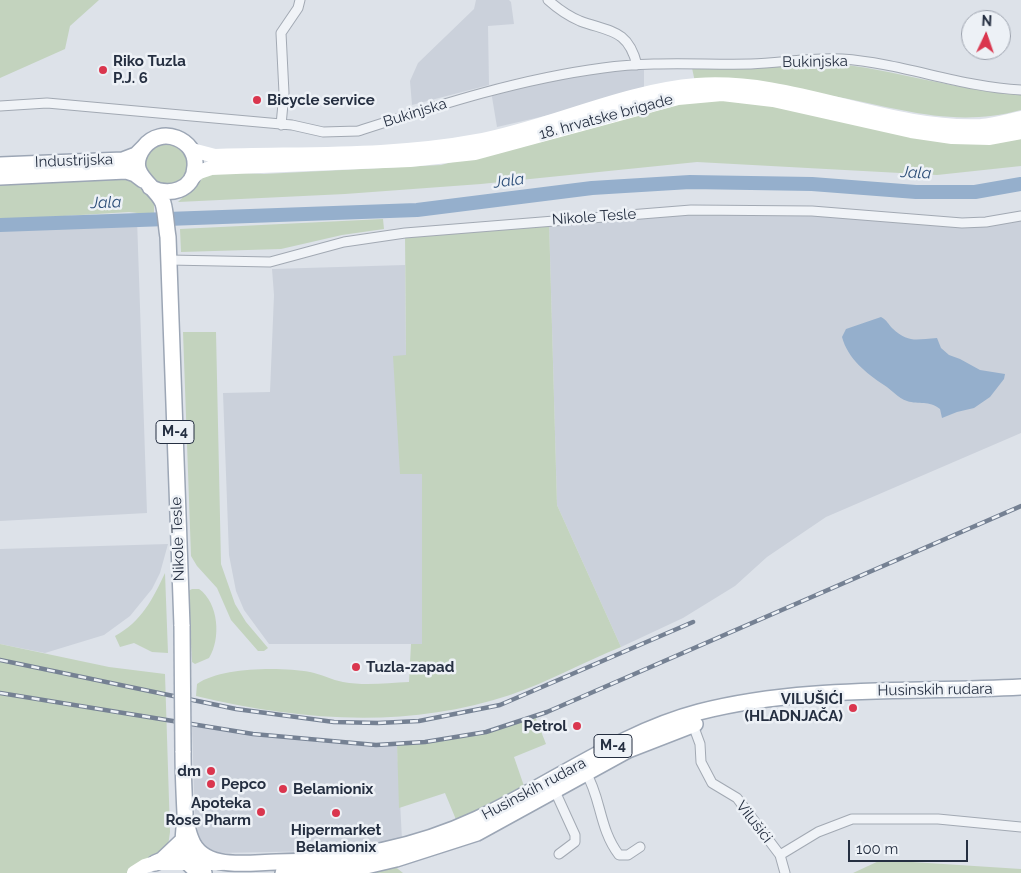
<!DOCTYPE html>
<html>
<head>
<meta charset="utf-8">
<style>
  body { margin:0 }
  #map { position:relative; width:1021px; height:873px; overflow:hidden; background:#dde2e9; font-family:Raleway,sans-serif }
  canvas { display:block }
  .north { position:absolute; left:961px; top:10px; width:50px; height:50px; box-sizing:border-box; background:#edf1f6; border:1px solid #9da3ae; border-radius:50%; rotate:3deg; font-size:14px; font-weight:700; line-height:20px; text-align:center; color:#252f41 }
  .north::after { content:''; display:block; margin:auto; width:18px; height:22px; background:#da364e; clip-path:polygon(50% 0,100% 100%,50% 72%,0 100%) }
  .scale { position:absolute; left:848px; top:840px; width:120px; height:22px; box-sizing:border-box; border:2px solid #252f41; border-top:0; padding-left:6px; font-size:15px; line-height:18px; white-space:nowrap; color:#252f41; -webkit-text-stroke:4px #edf1f6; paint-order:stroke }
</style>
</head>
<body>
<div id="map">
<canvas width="1021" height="873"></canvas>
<div class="north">N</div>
<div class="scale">100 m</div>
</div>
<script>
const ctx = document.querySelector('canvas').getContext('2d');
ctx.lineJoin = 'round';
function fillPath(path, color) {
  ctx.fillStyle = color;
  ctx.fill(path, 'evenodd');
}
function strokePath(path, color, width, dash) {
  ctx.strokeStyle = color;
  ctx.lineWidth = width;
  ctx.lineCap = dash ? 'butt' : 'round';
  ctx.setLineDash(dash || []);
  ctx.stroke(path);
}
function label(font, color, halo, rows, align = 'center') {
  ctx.font = font + ' Raleway,sans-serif';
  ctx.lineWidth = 5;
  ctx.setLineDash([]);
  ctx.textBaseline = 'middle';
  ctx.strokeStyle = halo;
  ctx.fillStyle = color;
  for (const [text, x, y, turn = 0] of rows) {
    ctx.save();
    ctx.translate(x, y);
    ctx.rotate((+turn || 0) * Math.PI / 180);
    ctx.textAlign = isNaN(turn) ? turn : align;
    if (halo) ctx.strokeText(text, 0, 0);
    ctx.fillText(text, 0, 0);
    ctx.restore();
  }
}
fillPath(new Path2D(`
  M476,0H509L511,2L514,24L488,26L489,85L412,105L410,81L418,63L474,9Z
  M609,70H644V93L497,127L491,91Z
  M750,209L962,223L1021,216V433L826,517L767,557L735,586L683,618L621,647L557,505L549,220Z
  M137,219L147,513L0,521V225Z
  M405,265L406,356L400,474H422V644H269L244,610L236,591L229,555L223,393L270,392L274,295L272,269Z
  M168,544L160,573L152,589L130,616L104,635L45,653L0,644V549Z
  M192,724L293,739L376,745L397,744L402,840L362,848L322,851L217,853L203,848L195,827Z`), '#cbd1db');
fillPath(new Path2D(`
  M0,0H99L70,26L65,49L0,78Z
  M830,63C894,69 956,91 1021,94V110C955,128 902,109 838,97C791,88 743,85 695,82L692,68Z
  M718,97L1021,136V166L937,175L697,162L481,184L345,194L178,202L206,175L217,172L264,174L441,165L678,102Z
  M159,140L183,145L192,167L178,187L148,181L142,157Z
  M125,176L154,200V215L129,212L0,220V182Z
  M383,219L384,229L342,235L281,249L181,252L180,229Z
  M549,220L557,505L621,647C584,662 548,682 510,695C408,729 300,721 196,696L197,684C222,667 280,667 310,672C321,674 332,680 343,682C365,686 387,683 409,682L411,644H422V474H400L393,356L406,355L405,233Z
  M183,332H216L221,564L235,604L246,622L268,648L264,651H258L231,620L217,588L197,566L191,556Z
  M165,573L168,653L152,652L134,643L120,647L115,636C141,622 153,599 165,573Z
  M192,589H199C219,603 221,639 209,658L195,664L192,662L188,591Z
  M0,644L109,667L165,674L170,832L168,846L134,873H0Z
  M535,716L546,744L514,757L524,786L457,822L445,793L399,808L397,744L486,732Z
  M881,860L1021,869V873H853Z
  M393,865L403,873H363Z`), '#c3d3be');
fillPath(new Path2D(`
  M881,317C887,320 888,324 892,328C909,344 917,339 937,338L941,348L949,355L960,359L980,370L1005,374L1004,379L990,397L974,408L957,412L942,418L940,409C929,400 919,405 907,401C898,398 892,390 884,385C866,373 848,359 842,337L846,329Z`), '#95afcc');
strokePath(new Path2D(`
  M0,225L417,210L592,188L690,182L812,184L916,192H975L1021,184`), '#95afcc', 14);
const minor = new Path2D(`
  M548,0C558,9 568,16 580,21C610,32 628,29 637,65
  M0,106L47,103L292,125L323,132L358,131C439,105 519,79 603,68C652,61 702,65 751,64C781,63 812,57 842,59C902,63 960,87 1021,90
  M281,125L284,93L281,33L298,8L300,0
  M169,260L270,262L344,242L405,233L691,210L812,211L962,223L986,222L1021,216
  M693,725L700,744L701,762L712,783L737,798L780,855L785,873
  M586,773C601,797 599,829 619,855H628L640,847
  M554,789L575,835V842L559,854
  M780,855L818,832L852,819H938L1021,827`);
const primary = new Path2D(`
  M0,165L123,160L136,155L145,146
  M0,177L126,171L135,174L143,180
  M150,187C168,197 194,191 195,166C197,139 161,125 144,147C124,174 155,184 163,203C166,213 166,226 168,237L182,626
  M183,751C183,772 184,793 185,813C185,835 174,864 204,873
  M185,818C187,825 188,832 191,839C203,872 250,862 276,862C344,861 415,848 477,819C551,785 619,733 699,712C804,685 914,693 1021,687
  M155,863L162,860L182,841
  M283,873L366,866L396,859L477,833L628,750L695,724`);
strokePath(minor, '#a2a9b3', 11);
strokePath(primary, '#9ca6b5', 18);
strokePath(minor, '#f0f3f7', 9);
strokePath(new Path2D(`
  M192,150L215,156C300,153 393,157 477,141C551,127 622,91 697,85C795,78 884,130 981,126C994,125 1008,121 1021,118
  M192,178L199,172L211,168L410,160L475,153L678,98L722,94L773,100L911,131L952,137L990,138L1021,132
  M134,873L145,866L155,863H221`), '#fff', 14);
strokePath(primary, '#fff', 15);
const rail = new Path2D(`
  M0,660L236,709L334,722L378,723L419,721L500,705L693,622
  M0,693L253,734L376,745L425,742L486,732L547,712L1021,506`);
strokePath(rail, '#758193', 4.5);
strokePath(rail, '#edf1f6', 2.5, [8]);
const primaryBridge = new Path2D(`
  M182,626L183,751`);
strokePath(primaryBridge, '#9ca6b5', 18, []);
strokePath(primaryBridge, '#fff', 15);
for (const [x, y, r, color] of [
  [103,70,5,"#da364e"],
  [257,100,5,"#da364e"],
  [356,667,5,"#da364e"],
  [853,708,5,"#da364e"],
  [577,726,5,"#da364e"],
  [211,771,5,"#da364e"],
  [211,784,5,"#da364e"],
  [283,789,5,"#da364e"],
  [261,812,5,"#da364e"],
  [336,813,5,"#da364e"]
]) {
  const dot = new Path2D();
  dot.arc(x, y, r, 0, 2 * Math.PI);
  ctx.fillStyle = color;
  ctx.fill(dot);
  strokePath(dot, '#edf1f6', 2);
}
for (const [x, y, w] of [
  [175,432,38],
  [613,746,38]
]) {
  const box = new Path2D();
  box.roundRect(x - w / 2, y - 11.5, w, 23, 4);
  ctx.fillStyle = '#edf1f6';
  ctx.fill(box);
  strokePath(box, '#252f41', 1);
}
label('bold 14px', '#252f41', null, [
  ["M-4",175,432],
  ["M-4",613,746]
]);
label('bold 15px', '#252f41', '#edf1f6', [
  ["Riko Tuzla",113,61],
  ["P.J. 6",113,78],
  ["Bicycle service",267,100],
  ["Tuzla-zapad",366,667],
  ["VILUŠIĆI",843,699,"right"],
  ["(HLADNJAČA)",843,716,"right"],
  ["Petrol",567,726,"right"],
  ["dm",201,771,"right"],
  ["Pepco",221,784],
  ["Belamionix",293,789],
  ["Apoteka",251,803,"right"],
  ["Rose Pharm",251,820,"right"],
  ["Hipermarket",336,830,"center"],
  ["Belamionix",336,847,"center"]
], 'left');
label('15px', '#252f41', '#edf1f6', [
  ["Bukinjska",815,62,-1],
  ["Bukinjska",415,113,-17],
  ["18. hrvatske brigade",606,117,-15],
  ["Industrijska",74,161,-2],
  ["Nikole Tesle",594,217,-4],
  ["Nikole Tesle",178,539,-92],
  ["Husinskih rudara",935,690,-1],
  ["Husinskih rudara",534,789,-28],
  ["Vilušići",754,822,52]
]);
label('italic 16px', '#2c4e78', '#edf1f6', [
  ["Jala",916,173,3],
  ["Jala",509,181,-7],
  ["Jala",106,203,-2]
]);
</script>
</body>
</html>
